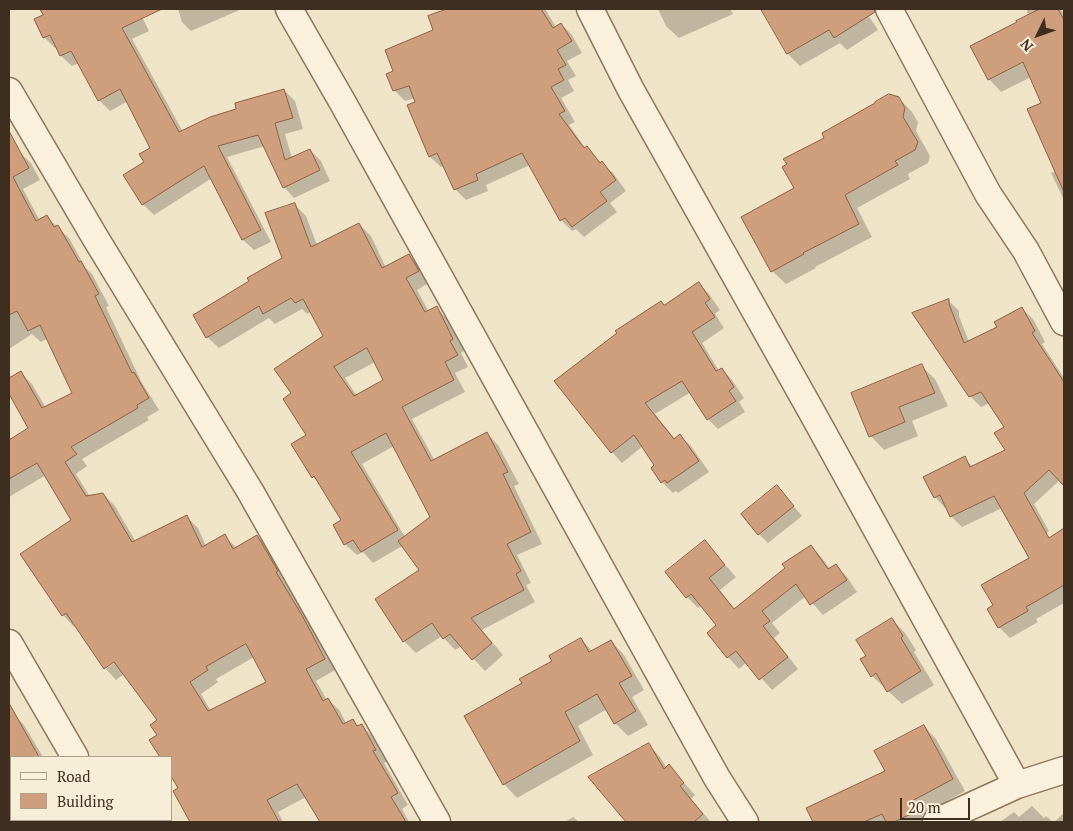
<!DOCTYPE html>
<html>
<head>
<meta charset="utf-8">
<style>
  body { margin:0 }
  #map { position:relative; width:1073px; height:831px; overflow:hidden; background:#f0e4c8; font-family:"PT Serif",serif }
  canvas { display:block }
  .frame { position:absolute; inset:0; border:10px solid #3d2e20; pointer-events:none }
  .legend { position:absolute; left:10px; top:756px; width:162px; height:65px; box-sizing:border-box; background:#f7eed8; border:1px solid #ada18e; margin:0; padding:6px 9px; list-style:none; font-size:15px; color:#3d2e20 }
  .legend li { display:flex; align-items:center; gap:10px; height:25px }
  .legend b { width:25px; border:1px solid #ada18e }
  .north { position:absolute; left:1013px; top:10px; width:50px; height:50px; -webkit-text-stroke:4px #f7eed8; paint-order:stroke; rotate:228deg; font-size:14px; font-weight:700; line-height:20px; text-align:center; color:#3d2e20 }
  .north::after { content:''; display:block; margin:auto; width:18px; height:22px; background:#3d2e20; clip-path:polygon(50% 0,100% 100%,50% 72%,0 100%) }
  .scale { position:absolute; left:900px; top:798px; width:70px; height:22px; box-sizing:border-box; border:2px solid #3d2e20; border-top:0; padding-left:6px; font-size:15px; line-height:18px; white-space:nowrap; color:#3d2e20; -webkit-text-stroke:4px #f7eed8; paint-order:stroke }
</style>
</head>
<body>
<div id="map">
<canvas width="1073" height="831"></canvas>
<div class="frame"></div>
<ul class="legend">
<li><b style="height:6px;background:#faf1dc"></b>Road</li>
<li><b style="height:14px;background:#cf9f7d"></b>Building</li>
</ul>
<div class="north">N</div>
<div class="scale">20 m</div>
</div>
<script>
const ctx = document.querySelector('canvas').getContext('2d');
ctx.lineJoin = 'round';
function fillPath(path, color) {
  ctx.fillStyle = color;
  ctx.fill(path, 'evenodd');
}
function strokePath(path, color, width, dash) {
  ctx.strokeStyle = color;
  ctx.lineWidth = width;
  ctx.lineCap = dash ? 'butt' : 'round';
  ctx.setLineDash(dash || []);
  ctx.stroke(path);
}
fillPath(new Path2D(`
  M41,9H136L140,13L149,31L132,39L183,132L284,90L295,101L303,129L285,134L292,158L310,150L321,161L330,181L294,198L284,187L265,146L227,157L271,242L254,250L243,240L212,178L154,215L143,204L145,162L152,148L128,101L110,111L99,100L79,63L72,66L61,56L57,47L55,48L44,37V16Z
  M178,9H242L191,31L182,22Z
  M444,9H545L556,27L561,24L572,35L582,53L567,61L576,76L568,80L574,91L561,98L575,122L569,125L586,149L613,173L626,191L610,203L617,212L584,237L576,229L572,231L561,220L530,165L486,185L488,191L466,200L455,189L444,166L441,167L430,157L415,98L405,101L394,90L395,72L435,31L445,11Z
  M658,9H730L733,14L679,38L666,26Z
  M762,9H864L878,30L847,50L840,43L800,66L788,54Z
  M1026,9H1060L1064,13V200L1051,173L1056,171L1043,104L1031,77L1001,92L989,79L1029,16Z
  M899,98L912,112L918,122L916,131L930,156L928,163L908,174L910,179L857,208L872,237L815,267L816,268L786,284L772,271L795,189Z
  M19,152L31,163L40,180L23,189L40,221L47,217L69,238L85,267L92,274L109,306L106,307L141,381L159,410L147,417L149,420L82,459L87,466L76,474L90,497L103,494L115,506L136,542L187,517L198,528L206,546L224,536L236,547L257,536L269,548L288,583L286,584L314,630L335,670L316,681L327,700L328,699L340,711L346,723L352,720L359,727L361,725L373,737L387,762L384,763L408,805L402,809L409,822H321L306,797L278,812L283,822H194L180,789L171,757H161L151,740L159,735V720L124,674L116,680L106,669L120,659L118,657L105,666V669L76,626L74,627L63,615L73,520L46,475L9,497V441L30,429L9,391V380L21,373L32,384L46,408L74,393L48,338L41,342L32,334L9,349V158ZM254,657L268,682L211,711L201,694L218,682L216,679Z
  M294,204L306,216L317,245L359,224L371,236L386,268L409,255L421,267L429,283L417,290L429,312L436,308L448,320L464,351L461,353L468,367L455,373L465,392L412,419L435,461L487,433L498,445L519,484L514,486L542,544L517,555L531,583L526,585L535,602L482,630L503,655L485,671L462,646L455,650L442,636L416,653L404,641L377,600L421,571L402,546L373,563L363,552L357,555L345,544L342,521L321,485L313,477L307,435L292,394L325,337L311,312L307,314L302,309L275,324L269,318L219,348L207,337L251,281L283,259ZM375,362L384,380L357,396L345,378ZM394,446L432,518L405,537L362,464Z
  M698,283L709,294L720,310L715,314L724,328L702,343L719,371L722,369L732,380L744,398L739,402L745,412L718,429L708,419L691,392L655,414L675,439L680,436L691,446L709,472L678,493L676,491L673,493L662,482L656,465L643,446L622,463L612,452L664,306Z
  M948,300L959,311V316L969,342L998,328L1022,309L1033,319L1045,342L1042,344L1064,378V484L1060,480L1034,504L1049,531L1030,549L1002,508L962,527L951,516L947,507L945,508L935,497L964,458L973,467L1007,450L1006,427L990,403L981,407L970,396L914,314Z
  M921,366L935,379L948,406L912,421L918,436L884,450L871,436Z
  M777,487L802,516L768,543L759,534Z
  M1064,530V603L1036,619L1038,622L1010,638L999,627L994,606L1031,558L1028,553Z
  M705,542L736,577L720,590L735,610L811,546L822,558L830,569L836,565L847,577L857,592L823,615L806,596L772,623L780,633L774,638L798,669L772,690L747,662L739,669L728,657L709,633L718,625L702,605L698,608L687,597Z
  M892,619L905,633L916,650L914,652L934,685L902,704L872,676L867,656Z
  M581,639L593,652L611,641L624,655L644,690L632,697L648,725L628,736L615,723L607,709L578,726L593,755L517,798L504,784L524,684Z
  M13,713L24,725L43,757H11V812L9,808V715Z
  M924,726L936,739L965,791L922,815L925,822H812L887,772Z
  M649,745L660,757L667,768L669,766L695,795L691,799L711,822H628L590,777Z
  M1032,806L1044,818L1046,816L1053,822H1000L1014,812L1019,817Z
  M1064,813V822H1054Z
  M573,817L579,822H565Z
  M16,820H79L81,822H18Z`), '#0003');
const building = new Path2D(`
  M40,9H162L122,28L179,132L210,117L236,109L235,103L284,89L293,118L275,123L285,160L310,149L320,170L283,188L258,135L218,146L261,230L242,240L204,166L142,205L123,175L144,162L139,154L150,148L120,89L98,101L71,51L60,56L50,35L43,38L34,19L43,15Z
  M447,9H541L553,28L561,23L572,41L557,50L566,65L558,69L564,80L551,87L565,111L559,114L584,148L587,146L600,163L602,161L616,180L600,192L607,201L572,227L565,218L560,221L522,153L476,174L478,180L454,190L437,153L429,157L407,105L415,102L409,86L393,91L386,74L393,71L385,50L433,30L428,16Z
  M761,9H874L875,12L834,38L829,30L787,54Z
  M1040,9H1058L1064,20V192L1027,109L1041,103L1023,62L988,80L970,46L1017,22L1016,21Z
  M889,94L899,97L905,108L903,117L918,142L915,150L895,161L898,165L845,195L859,224L803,253L804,254L771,272L741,217L794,188L782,167L787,164L783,159L824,138L822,133L875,103V102Z
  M9,131L29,168L13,177L36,221L47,215L54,227L58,225L79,262L81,261L99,294L95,296L132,373L134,372L149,398L137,405L138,408L71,447L77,454L65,462L86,496L103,493L132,542L187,515L202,547L225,534L233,549L257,535L278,571L276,572L303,617L325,659L306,669L323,701L328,698L343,724L353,719L357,726L362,724L376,750L373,751L398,793L391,797L406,822H320L297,784L267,800L279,822H190L173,791L178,788L171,776V757H160L149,740L157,735L150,725L157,720L114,662L104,669L66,613L62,616L20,554L71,520L37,463L9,479V440L28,428L9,394V378L21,371L42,408L72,393L40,325L28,331L17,311L9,315ZM246,644L266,682L208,711L190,682L208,670L206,667Z
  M295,203L311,247L359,223L382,268L409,254L419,271L406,278L425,312L437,306L453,339L450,341L458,355L445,362L454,380L402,407L431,461L487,432L508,472L503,474L531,532L507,544L521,571L516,574L524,590L471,618L492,643L472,660L450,634L443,639L432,623L403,642L375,599L419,570L398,541L430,517L386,433L351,452L398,530L361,552L353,540L344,545L333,525L341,520L314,476L312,478L291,444L306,435L283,399L291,393L274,369L323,336L303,299L295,303L291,298L263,314L259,306L206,338L193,315L249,281L247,278L282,258L265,213ZM367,348L383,380L354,396L334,367Z
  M699,282L710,299L705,303L715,317L692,332L716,371L722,368L734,387L729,391L736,401L707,420L682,381L645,403L674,439L680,434L699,461L667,483L665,480L661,483L651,468L654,465L634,435L611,453L554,381L617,333L615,331L661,301L664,305Z
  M949,299V304L964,343L997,327L994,322L1022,307L1035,331L1032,333L1064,382V486L1049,470L1024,493L1049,538L1064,528V585L1026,607L1028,611L998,628L987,609L993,605L981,585L1029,558L994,496L950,517L940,495L934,498L923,477L965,456L970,467L1005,450L994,433L1004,427L981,392L969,397L912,313Z
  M922,364L935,393L899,407L905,422L869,437L851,393Z
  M777,485L794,506L758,535L741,514Z
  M705,540L725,565L709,578L734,609L785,568L782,564L811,545L828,569L836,564L847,580L810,605L796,584L762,611L770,621L763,626L788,657L759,680L736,651L727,658L707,633L716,625L691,594L686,598L665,572Z
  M892,618L903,636L901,638L921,671L887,692L876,673L871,677L860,659L866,656L856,640Z
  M581,638L589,652L611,640L632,676L619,683L636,711L614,724L597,694L565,712L580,741L503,785L464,716L522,683L519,679L552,661L549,656Z
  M9,703L39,757H9Z
  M924,725L953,779L910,802L915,812L894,822H886L882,814L864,822H813L806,808L885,771L874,751Z
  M649,743L664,769L669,764L684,783L680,786L703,814L694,822H626L588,777Z`);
fillPath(building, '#cf9f7d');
strokePath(building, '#8d5f41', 1);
const minor = new Path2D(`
  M289,9L343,103L717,778L745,822
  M590,9L631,90L814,416L1017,785
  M889,9L988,194L1026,251L1064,322
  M9,91L96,239L250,491L437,822
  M9,643L75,757
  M113,820L114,822
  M936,822L1017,785L1064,770`);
strokePath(minor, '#8d765c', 29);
strokePath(minor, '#faf1dc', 26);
</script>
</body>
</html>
